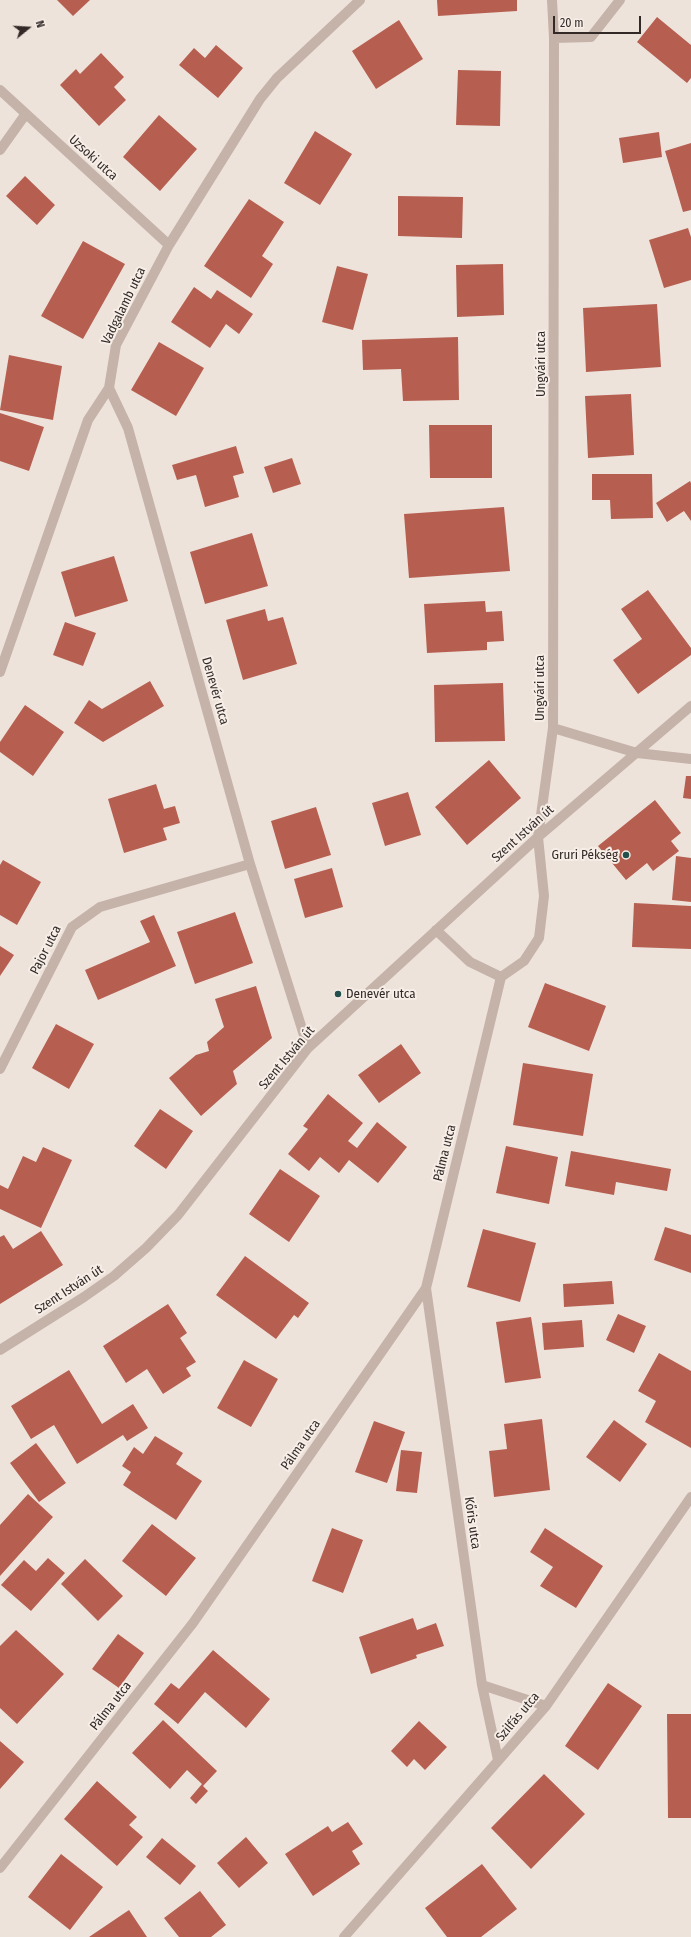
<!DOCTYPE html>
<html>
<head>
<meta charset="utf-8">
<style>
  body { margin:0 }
  #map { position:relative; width:691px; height:1937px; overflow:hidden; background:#eee3db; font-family:"Fira Sans Condensed",sans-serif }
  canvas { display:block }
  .north { position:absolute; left:8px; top:8px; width:40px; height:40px; -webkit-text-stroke:3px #f6eee7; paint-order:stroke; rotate:72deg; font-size:11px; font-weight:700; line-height:16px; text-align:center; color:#332a28 }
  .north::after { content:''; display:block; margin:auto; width:14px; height:18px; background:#332a28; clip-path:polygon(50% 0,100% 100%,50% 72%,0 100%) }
  .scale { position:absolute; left:553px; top:16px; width:88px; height:18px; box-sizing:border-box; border:2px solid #332a28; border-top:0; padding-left:5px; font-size:12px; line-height:14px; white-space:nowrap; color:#332a28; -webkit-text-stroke:3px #f6eee7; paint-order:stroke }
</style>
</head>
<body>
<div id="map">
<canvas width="691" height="1937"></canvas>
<div class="north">N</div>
<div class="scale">20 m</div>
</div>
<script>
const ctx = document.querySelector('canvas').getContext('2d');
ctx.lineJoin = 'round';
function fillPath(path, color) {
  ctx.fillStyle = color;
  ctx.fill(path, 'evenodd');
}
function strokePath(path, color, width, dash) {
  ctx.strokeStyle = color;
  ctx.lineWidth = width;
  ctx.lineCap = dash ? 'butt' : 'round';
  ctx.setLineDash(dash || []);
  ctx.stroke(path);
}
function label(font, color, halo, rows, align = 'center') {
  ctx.font = font + ' "Fira Sans Condensed",sans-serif';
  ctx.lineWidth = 4;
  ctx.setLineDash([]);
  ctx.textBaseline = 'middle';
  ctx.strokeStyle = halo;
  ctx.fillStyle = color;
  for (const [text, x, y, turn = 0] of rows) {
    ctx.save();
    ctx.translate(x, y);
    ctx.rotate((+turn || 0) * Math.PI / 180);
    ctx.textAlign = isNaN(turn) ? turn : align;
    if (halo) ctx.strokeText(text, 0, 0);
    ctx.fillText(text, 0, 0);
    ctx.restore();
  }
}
fillPath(new Path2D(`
  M57,0H90L73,16Z
  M437,0H517V11L438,16Z
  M657,17L691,45V78L687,83L637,42Z
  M399,20L423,59L376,89L352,51Z
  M216,45L243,68L218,98L179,65L194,48L205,58Z
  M101,53L124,77L114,87L126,100L99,126L60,85L76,69L80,74Z
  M458,70L501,71L500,126L456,125Z
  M159,115L197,149L160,191L123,157Z
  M315,131L352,154L320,205L284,183Z
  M659,132L662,157L623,163L619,138Z
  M691,143V210L683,212L665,151Z
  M25,176L55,205L37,225L6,196Z
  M398,196L463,197L462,238L398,236Z
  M249,199L284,222L262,256L273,264L251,298L204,266Z
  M688,228L691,237V280L664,288L649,240Z
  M83,241L125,264L83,339L41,316Z
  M503,264L504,315L457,317L456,265Z
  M337,266L368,274L353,330L322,322Z
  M194,287L211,299L217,290L253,314L239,334L226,324L210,348L171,322Z
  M657,304L661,367L586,372L583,308Z
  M458,337L459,400L403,401L401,369L363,370L362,340Z
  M159,342L204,368L176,416L131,390Z
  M9,355L62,366L53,420L0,410Z
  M631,394L634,455L588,458L585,396Z
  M0,413L44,427L29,471L0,461Z
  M429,425H492V478H430Z
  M236,446L244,473L233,476L239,497L205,507L196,475L177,480L172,465Z
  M292,458L301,484L273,493L264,467Z
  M592,474H652L653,518L611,519L610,500H592Z
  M690,481L691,483V521L684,511L667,522L656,503Z
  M504,507L510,571L409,578L404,514Z
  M252,533L268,586L205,604L190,552Z
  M114,556L128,601L75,617L61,572Z
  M648,590L691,648V655L638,694L613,660L642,639L621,609Z
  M485,601L486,612L502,611L504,641L487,642V650L427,653L424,604Z
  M265,609L268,621L283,617L297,664L243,680L226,620Z
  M65,622L96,633L83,666L53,655Z
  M150,681L164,706L103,742L74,723L89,700L102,709Z
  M503,683L505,741L435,742L434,685Z
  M25,705L64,732L33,776L0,752V742Z
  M489,760L521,798L467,845L435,807Z
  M686,776H691V799L683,798Z
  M156,784L164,809L175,806L180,823L163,828L167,840L124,853L108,799Z
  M408,792L421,835L385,846L372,803Z
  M655,800L681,833L671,841L679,851L653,871L647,863L626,880L598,846Z
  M316,807L331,855L285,869L271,821Z
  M676,856L691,858V902L672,900Z
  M3,860L41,882L17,925L0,915V865Z
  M332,868L343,907L305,918L294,879Z
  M634,903L691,906V949L632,947Z
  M235,912L253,963L195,984L177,932Z
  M154,915L176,966L98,1000L85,970L150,942L140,921Z
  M0,946L14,955L0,976Z
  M545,983L606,1006L589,1051L528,1027Z
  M256,986L272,1038L233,1071L237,1084L201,1116L169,1078L196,1055L209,1051L207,1042L224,1027L215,999Z
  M56,1024L94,1044L69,1089L32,1068Z
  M401,1044L421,1073L379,1103L358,1075Z
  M523,1063L593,1074L583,1136L513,1125Z
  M328,1094L363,1123L348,1141L357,1148L377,1122L407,1147L378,1183L349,1160L339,1173L320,1157L309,1171L288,1154L308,1129L303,1126Z
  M160,1109L193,1131L166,1169L134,1146Z
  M506,1146L558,1157L549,1204L496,1193Z
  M43,1147L72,1160L41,1228L0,1209V1185L8,1189L23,1156L36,1162Z
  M571,1151L671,1169L667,1191L616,1182L614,1195L565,1186Z
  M280,1169L320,1196L289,1242L249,1214Z
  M665,1227L691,1235V1273L654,1260Z
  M483,1229L536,1243L520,1302L467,1287Z
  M41,1231L63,1265L0,1304V1237L4,1235L13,1249Z
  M245,1256L309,1303L298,1318L294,1315L276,1339L216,1295Z
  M612,1281L614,1304L564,1307L563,1284Z
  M168,1304L187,1333L180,1338L196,1362L186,1368L191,1376L163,1394L147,1369L126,1383L103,1346Z
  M618,1314L646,1326L634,1353L606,1340Z
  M531,1317L541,1378L505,1383L496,1322Z
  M582,1320L584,1347L544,1350L542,1323Z
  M659,1353L691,1371V1448L645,1422L656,1401L638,1391Z
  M244,1360L278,1379L251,1427L217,1408Z
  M69,1370L102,1424L133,1404L148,1428L127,1441L123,1435L77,1464L54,1425L31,1439L11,1406Z
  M542,1419L550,1490L494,1497L489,1451L507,1449L504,1424Z
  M614,1420L647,1444L620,1482L586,1457Z
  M374,1421L405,1432L387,1483L355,1472Z
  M155,1436L183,1453L176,1464L202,1481L176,1520L123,1485L131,1472L122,1466L134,1447L143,1454Z
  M36,1443L66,1483L39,1502L10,1463Z
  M401,1450L422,1452L417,1493L396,1491Z
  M28,1494L53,1517L0,1576V1525Z
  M152,1524L196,1558L166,1596L122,1561Z
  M332,1528L363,1540L343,1593L312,1581Z
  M545,1528L603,1566L576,1608L540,1586L553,1567L530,1552Z
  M48,1558L65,1573L31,1611L1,1585L24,1560L36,1571Z
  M85,1559L123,1596L98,1621L61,1584Z
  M413,1618L417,1630L436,1623L444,1646L416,1655L417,1658L371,1674L359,1637Z
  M16,1630L64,1674L17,1724L0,1708V1646Z
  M118,1634L144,1653L119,1688L92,1669Z
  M213,1650L270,1699L246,1728L205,1692L178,1724L154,1704L171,1683L179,1689Z
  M608,1683L642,1706L598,1770L565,1746Z
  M667,1714H691V1818H668Z
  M163,1720L217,1771L203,1786L208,1791L196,1804L190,1798L202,1784L187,1770L170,1789L132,1753Z
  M419,1721L447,1747L425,1770L414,1759L407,1767L391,1751Z
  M0,1741L24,1762L0,1789Z
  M544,1774L585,1814L531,1869L491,1828Z
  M97,1781L137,1817L129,1825L143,1837L117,1866L64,1819Z
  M348,1822L363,1844L352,1851L360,1864L313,1896L285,1854L328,1826L332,1832Z
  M246,1837L268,1863L239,1888L217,1863Z
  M162,1838L196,1866L180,1885L146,1857Z
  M61,1854L103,1887L70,1930L28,1897Z
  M482,1864L517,1909L481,1937H447L425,1908Z
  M200,1891L226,1925L211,1937H179L164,1918Z
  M129,1910L147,1937H89Z`), '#b65f51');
strokePath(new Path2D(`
  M554,38L591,37L620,0
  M0,90L169,245
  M0,150L25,115
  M109,388L128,428L250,864L308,1048
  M0,672L88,420L109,388L116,345L169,245L260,99L277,78L360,0
  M553,728L637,753L691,759
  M436,930L470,962L501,977
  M0,1069L72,927L100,907L250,864
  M426,1288L482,1685L498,1760
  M0,1350L84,1297L114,1276L146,1248L178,1215L308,1048L538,837L691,706
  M482,1685L546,1706
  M0,1868L193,1623L426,1288L501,977L524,961L539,938L544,896L538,837L553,728L554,38L552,0
  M344,1937L546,1706L691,1497`), '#c5b3a9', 10);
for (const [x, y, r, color] of [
  [626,855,4,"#234f4d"],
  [338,994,4,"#234f4d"]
]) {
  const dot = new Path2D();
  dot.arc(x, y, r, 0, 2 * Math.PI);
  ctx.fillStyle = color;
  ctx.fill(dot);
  strokePath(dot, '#f6eee7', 1.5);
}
label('13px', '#332a28', '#f6eee7', [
  ["Uzsoki utca",93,158,42],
  ["Vadgalamb utca",124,306,-64],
  ["Ungvári utca",541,364,-90],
  ["Ungvári utca",540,688,-90],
  ["Denevér utca",215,691,74],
  ["Szent István út",523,834,-42],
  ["Pajor utca",46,950,-63],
  ["Szent István út",287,1058,-50],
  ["Pálma utca",445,1153,-76],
  ["Szent István út",69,1290,-33],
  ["Pálma utca",301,1445,-55],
  ["Kőris utca",472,1523,82],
  ["Pálma utca",111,1706,-52],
  ["Szilfás utca",518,1717,-50]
]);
label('13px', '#332a28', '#f6eee7', [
  ["Gruri Pékség",618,855],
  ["Denevér utca",346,994,"left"]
], 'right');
</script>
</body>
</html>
